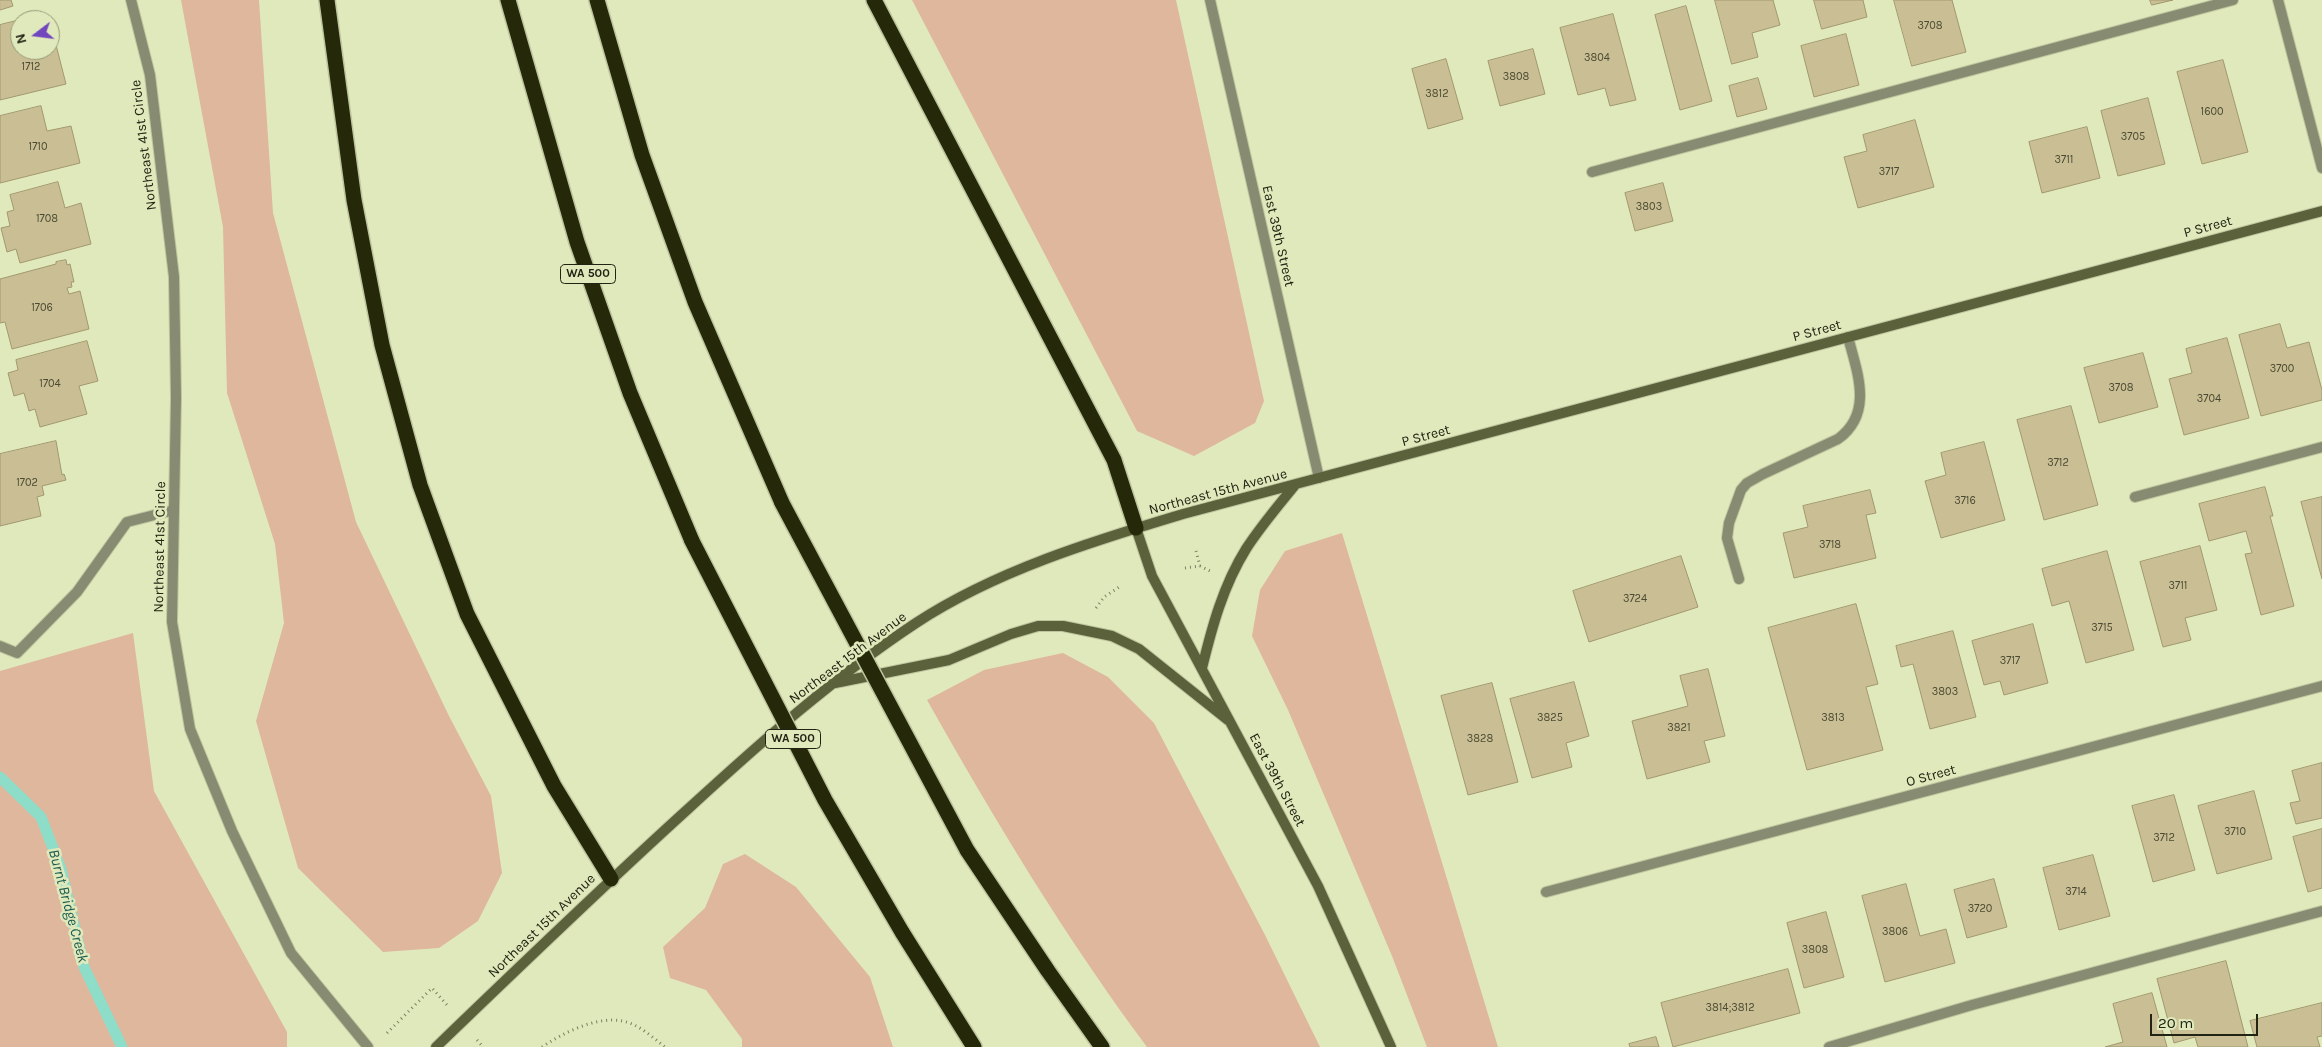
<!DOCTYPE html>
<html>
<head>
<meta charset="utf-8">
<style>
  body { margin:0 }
  #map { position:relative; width:2322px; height:1047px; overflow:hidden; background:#e0e9bc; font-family:Karla,sans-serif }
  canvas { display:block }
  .north { position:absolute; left:10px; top:10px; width:50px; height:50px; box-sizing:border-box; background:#e0e9bc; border:1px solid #949a78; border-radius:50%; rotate:255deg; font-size:14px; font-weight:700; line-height:20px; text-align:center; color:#212313 }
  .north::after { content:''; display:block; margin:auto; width:18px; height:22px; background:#7145bd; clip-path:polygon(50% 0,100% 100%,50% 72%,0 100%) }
  .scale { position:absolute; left:2150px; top:1014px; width:108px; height:22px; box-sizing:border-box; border:2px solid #212313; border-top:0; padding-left:6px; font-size:15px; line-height:18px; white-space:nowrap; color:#212313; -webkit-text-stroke:4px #e0e9bc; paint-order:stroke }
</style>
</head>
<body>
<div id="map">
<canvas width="2322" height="1047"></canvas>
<div class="north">N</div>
<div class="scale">20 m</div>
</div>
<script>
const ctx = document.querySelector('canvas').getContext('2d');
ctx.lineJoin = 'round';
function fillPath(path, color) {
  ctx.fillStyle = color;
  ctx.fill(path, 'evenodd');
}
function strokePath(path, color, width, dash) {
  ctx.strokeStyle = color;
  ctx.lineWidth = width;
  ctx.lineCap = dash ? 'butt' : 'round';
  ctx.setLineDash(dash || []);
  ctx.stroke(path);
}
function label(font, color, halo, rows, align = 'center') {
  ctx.font = font + ' Karla,sans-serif';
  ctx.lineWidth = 5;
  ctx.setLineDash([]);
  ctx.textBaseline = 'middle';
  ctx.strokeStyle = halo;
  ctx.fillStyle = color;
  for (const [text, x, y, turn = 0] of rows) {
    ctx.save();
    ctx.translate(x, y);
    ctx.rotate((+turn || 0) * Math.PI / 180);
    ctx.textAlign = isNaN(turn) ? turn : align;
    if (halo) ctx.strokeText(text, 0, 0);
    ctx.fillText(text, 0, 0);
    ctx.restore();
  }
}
fillPath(new Path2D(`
  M181,0H259L273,213L356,522L449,716L491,796L502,873L478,921L439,948L383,952L298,868L256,721L284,623L275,544L227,393L223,227Z
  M912,0H1176L1264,401L1255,423L1194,456L1137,431Z
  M1342,533L1498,1047H1427L1392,956L1288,710L1252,636L1260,590L1285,551Z
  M133,633L154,791L287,1032V1047H0V671Z
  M1063,653L1108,677L1154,723L1265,935L1320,1047H1147C1065,937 994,819 927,700L984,670Z
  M745,854L796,887L870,977L893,1047H742V1039L706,990L670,978L663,947L705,908L723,864Z`), '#deb79d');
strokePath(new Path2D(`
  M0,777L41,817L61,869L84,967L122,1047`), '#8dddc9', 11);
const building = new Path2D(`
  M0,0H11L13,6L0,10Z
  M1715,0H1773L1780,25L1752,33L1758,57L1732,64Z
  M1814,0H1863L1867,17L1822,29Z
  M1894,0H1952L1966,52L1912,66Z
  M2150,0H2173L2152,5Z
  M1686,6L1712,101L1680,110L1655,15Z
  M1613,14L1636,100L1610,106L1605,88L1578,95L1560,28Z
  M20,20V50H50V46L56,45L66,84L0,100V25Z
  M1846,34L1859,85L1814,97L1801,46Z
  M1533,49L1545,94L1500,106L1488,61Z
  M1446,59L1463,119L1428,129L1412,69Z
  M2223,60L2248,152L2202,164L2177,72Z
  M1758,78L1767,109L1737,117L1729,86Z
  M2148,98L2165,164L2118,176L2101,111Z
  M41,106L47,131L71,126L80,163L0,183V116Z
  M1915,120L1934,187L1858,208L1844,157L1867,151L1863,135Z
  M2087,127L2100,178L2042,193L2029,142Z
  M58,182L65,208L81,203L91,244L20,263L16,249L7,252L1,228L10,226L7,212L14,210L10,195Z
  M1663,183L1673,221L1635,231L1625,193Z
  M66,260L67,265L70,264L74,282H71L72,287L67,288L69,294L80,291L89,329L12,349L5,322L0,323V279L56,264V262Z
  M2280,324L2287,348L2309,342L2322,390V400L2261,416L2239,335Z
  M2227,338L2249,418L2184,435L2169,379L2192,373L2186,349Z
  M87,341L98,381L79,386L87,414L40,427L35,409L29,411L24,393L14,396L8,373L18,370L16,360Z
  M2143,353L2158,407L2099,423L2084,368Z
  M2071,406L2098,505L2044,520L2017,420Z
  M56,441L62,475L64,474L66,480L42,486L44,495L37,497L41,516L0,526V454Z
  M1984,442L2005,520L1941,538L1925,481L1946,475L1941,453Z
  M2265,487L2273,516H2270L2294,606L2261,615L2245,554L2252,553L2246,531L2209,541L2199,504Z
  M1870,490L1876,513L1866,515L1876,558L1794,578L1783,533L1808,527L1803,506Z
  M2322,497V579L2301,502Z
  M2200,546L2217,610L2185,618L2191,640L2163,647L2140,562Z
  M2107,551L2134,650L2086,663L2069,601L2052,606L2042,569Z
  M1681,556L1698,607L1589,642L1573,591Z
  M1856,604L1878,684L1866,687L1883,750L1807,770L1768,628Z
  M2033,624L2048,683L2004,695L2000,681L1984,685L1972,641Z
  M1953,631L1976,717L1930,729L1913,664L1901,667L1896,646Z
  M1708,669L1725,736L1704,741L1710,762L1647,779L1632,721L1688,706L1680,676Z
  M1574,682L1589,736L1566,743L1572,767L1532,778L1510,699Z
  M1492,683L1518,782L1468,795L1441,696Z
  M2322,763V818L2296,824L2290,803L2300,801L2292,771Z
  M2254,791L2272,859L2217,874L2198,806Z
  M2174,795L2195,870L2153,882L2132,806Z
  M2322,829V888L2308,892L2293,837Z
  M2093,855L2110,916L2059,930L2043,868Z
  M1994,879L2007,927L1967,938L1954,890Z
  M1906,884L1920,936L1946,929L1955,963L1885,982L1862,896Z
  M1826,912L1844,977L1804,988L1787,923Z
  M2226,961L2248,1047H2198L2195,1037L2174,1043L2157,979Z
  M1788,969L1800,1013L1673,1047L1661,1003Z
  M2152,993L2167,1047H2105L2123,1042L2113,1004Z
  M2322,1003V1036L2317,1037L2320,1047H2257L2250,1021Z
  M1656,1037L1659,1047H1630L1629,1044Z`);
fillPath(building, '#cabf94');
strokePath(building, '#a2986e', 1);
const lane = new Path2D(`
  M1592,172L2233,0
  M2135,497L2322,447
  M1739,579L1727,538L1729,523L1741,490L1747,483L1763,474L1838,439C1874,413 1857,372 1848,337
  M1829,1047L1972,1005L2322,911`);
const street = new Path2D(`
  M131,0L150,75L174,277L176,398L172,622L190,729L232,831L291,953L368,1047
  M1210,0L1319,478
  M2278,0L2322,168
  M0,646L17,653L77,592L127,522L174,510
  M1546,892L2322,686`);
const secondary = new Path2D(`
  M1136,528L1152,576L1318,886L1391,1047
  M1202,668C1212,627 1223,586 1246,549C1260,527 1278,506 1295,485
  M835,683L949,660L1011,634L1038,626H1063L1112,636L1139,649L1228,720
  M436,1047C519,967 602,887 688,809C760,743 834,677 916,623C995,571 1093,541 1183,514L2322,211`);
const highway = new Path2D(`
  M327,0L354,200L382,345L420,485L467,614L554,786L611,879
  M508,0L577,242L630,393L692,541
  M597,0L642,155L695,302L782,503
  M874,0L1114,460L1136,528
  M967,850L1048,971L1102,1047
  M902,932L974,1047`);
strokePath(lane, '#bec59e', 12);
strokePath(street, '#bec59e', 12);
strokePath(secondary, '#bec59e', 12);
strokePath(highway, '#bec59e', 18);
strokePath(new Path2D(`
  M1196,551L1200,566
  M1185,568L1200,566L1210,571
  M1096,608L1104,597L1121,586
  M387,1033L432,988L447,1005
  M477,1040L483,1047
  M542,1047C563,1033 596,1016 622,1021C639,1024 652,1037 665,1047`), '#7a7f61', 3, [1, 4]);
strokePath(lane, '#868b71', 10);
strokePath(street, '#868b71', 10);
strokePath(secondary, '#5b613b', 10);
strokePath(highway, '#252909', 15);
const highwayBridge = new Path2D(`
  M782,503L967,850
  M692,541L825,800L902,932`);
strokePath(highwayBridge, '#bec59e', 18, []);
strokePath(highwayBridge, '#252909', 15);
label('11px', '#4b4a33', null, [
  ["3708",1930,26],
  ["3804",1597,58],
  ["1712",31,67],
  ["3808",1516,77],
  ["3812",1437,94],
  ["1600",2212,112],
  ["3705",2133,137],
  ["1710",38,147],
  ["3711",2064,160],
  ["3717",1889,172],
  ["3803",1649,207],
  ["1708",47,219],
  ["1706",42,308],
  ["3700",2282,369],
  ["1704",50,384],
  ["3708",2121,388],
  ["3704",2209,399],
  ["3712",2058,463],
  ["1702",27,483],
  ["3716",1965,501],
  ["3718",1830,545],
  ["3711",2178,586],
  ["3724",1635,599],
  ["3715",2102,628],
  ["3717",2010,661],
  ["3803",1945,692],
  ["3825",1550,718],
  ["3813",1833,718],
  ["3821",1679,728],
  ["3828",1480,739],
  ["3710",2235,832],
  ["3712",2164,838],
  ["3714",2076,892],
  ["3720",1980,909],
  ["3806",1895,932],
  ["3808",1815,950],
  ["3814;3812",1730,1008]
]);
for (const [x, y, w] of [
  [588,274,55],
  [793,739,55]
]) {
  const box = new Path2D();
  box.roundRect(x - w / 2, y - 9.5, w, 19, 4);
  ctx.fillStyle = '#e0e9bc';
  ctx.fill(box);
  strokePath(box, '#212313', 1);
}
label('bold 12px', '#212313', null, [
  ["WA 500",588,274],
  ["WA 500",793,739]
]);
label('14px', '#212313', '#e0e9bc', [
  ["Northeast 41st Circle",144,145,-97],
  ["P Street",2208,227,-15],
  ["East 39th Street",1278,236,77],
  ["P Street",1817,331,-15],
  ["P Street",1426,436,-15],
  ["Northeast 15th Avenue",1218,492,-15],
  ["Northeast 41st Circle",160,547,-89],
  ["Northeast 15th Avenue",848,658,-37],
  ["O Street",1931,776,-15],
  ["East 39th Street",1277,780,62],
  ["Northeast 15th Avenue",542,926,-44]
]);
label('italic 15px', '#1b5c4f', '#e0e9bc', [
  ["Burnt Bridge Creek",68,906,75]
]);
</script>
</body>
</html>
